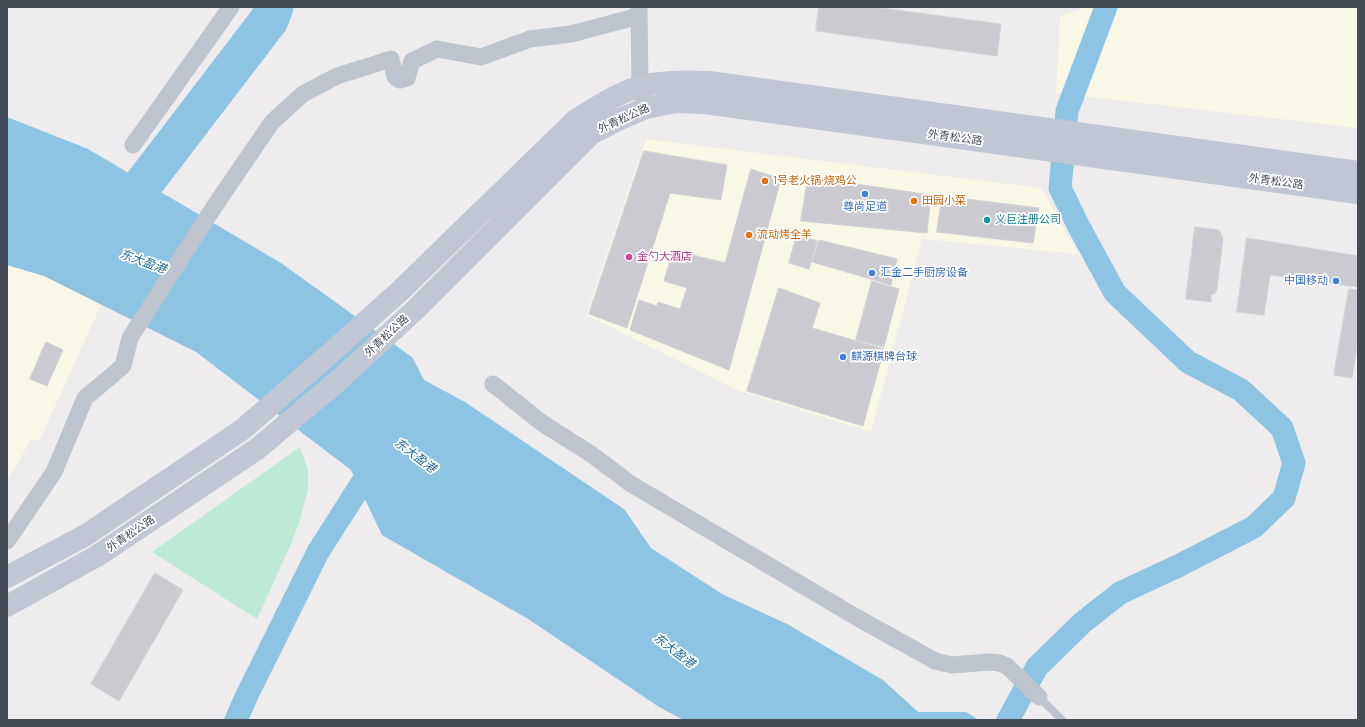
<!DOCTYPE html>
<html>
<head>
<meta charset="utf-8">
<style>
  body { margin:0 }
  #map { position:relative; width:1365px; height:727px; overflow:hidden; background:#eeecec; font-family:Manrope,sans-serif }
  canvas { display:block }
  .frame { position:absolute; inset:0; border:8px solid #464c57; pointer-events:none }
</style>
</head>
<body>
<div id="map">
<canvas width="1365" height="727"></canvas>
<div class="frame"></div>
</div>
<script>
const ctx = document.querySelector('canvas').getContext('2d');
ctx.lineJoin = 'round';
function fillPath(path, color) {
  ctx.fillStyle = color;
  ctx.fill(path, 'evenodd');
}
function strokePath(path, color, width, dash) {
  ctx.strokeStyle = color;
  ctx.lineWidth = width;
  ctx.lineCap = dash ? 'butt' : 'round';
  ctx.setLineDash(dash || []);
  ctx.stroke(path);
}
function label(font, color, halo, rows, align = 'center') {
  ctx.font = font + ' Manrope,"Noto Sans SC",sans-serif';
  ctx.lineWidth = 3.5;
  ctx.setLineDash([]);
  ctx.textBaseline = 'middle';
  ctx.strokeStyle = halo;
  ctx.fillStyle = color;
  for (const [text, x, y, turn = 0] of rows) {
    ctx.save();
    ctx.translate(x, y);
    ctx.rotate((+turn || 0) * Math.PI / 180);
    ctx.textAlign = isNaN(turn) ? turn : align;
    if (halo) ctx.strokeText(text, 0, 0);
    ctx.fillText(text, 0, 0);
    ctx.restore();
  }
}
fillPath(new Path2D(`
  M1088,7H1358V128L1056,93L1060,16Z
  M646,139L1041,188L1078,254L922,239L871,432L740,391L586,315Z
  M7,265L44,276L101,305L39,441L31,440L7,481Z`), '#f9f7e5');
fillPath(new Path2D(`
  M300,447L308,470V489L299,523L291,544L257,619L152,552Z`), '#bcead5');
fillPath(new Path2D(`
  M7,117L88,149L281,263L412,357L424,380L465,402L624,509L651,548L722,594L787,624L883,680L918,712H966L979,720H684L659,707L528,619L382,535L351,470L196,352L44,276L7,265Z`), '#8dc4e3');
strokePath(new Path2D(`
  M236,720L247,695L318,552L376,461
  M1008,720L1037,667L1082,623L1120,593L1178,566L1254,527L1284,498L1294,463L1282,428L1241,390L1188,362L1115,293L1079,227L1060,188L1067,111L1106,7`), '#8dc4e3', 23);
strokePath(new Path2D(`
  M145,182L269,20L274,7`), '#8dc4e3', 39);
const building = new Path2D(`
  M819,7H873L1001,24L997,56L816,31Z
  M644,151L727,165L721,200L670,193L627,328L589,314Z
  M751,169L781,179L729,370L630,330L639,300L657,306L658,302L680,309L687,288L664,281L673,250L725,263Z
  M808,177L931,195L927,233L801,221Z
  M942,196L1039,208L1033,243L937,232Z
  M1195,227L1219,230L1223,238L1217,289L1215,293L1211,295V302L1186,299Z
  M797,235L817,241L809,269L789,263Z
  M1247,238L1358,256V287L1270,275L1264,315L1237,312Z
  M819,240L897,259L891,285L812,262Z
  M872,281L899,289L884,347L856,340Z
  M779,288L820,303L812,328L884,349L863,426L747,391Z
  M1349,289L1358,290V339L1352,378L1334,375Z
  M46,342L63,350L47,386L30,379Z
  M155,573L183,590L119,701L91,684Z`);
fillPath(building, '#cacad0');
strokePath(building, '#d0d1d7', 1);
strokePath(new Path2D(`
  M1039,697L1062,720`), '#bec4cd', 8);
strokePath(new Path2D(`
  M639,7L640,87L643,98
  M133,145L231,7
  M493,384L542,423L591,454L631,484L856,617L935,661L952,665L989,662L999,663L1007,666L1039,697
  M7,541L54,472L85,398L123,366L130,338L212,210L272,122L303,94L337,76L391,59L395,77L400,80L407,78L412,61L437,49L481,57L530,39L571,34L639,16`), '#bec4cd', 17);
strokePath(new Path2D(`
  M7,577L86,535L243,429L324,359L401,290L577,119C596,108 619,92 641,86C663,81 686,81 709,82L1358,172
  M7,606L97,556L257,449L339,380L415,310L591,134L618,120L646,108L676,102L705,103L1358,193`), '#c0c6d4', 22);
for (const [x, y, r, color] of [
  [765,181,4,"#e8710a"],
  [865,194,4,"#3f7fe0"],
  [914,201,4,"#e8710a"],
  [987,220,4,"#0f9aa8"],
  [749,235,4,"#e8710a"],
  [629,257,4,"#d1479c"],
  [872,273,4,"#3f7fe0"],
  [1336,281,4,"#3f7fe0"],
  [843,357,4,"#3f7fe0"]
]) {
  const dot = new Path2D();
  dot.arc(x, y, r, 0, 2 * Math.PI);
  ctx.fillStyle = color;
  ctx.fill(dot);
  strokePath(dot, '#fff', 1.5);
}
label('11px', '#464c57', '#fff', [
  ["外青松公路",624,119,-24],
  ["外青松公路",955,138,8],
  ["外青松公路",1276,182,8],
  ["外青松公路",387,336,-43],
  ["外青松公路",131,534,-34]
]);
label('11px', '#c56008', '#fff', [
  ["1号老火锅·烧鸡公",773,181],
  ["田园小菜",922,201],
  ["流动烤全羊",757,235]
], 'left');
label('11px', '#366cbe', '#fff', [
  ["尊尚足道",865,207,"center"],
  ["汇金二手厨房设备",880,273],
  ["中国移动",1328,281,"right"],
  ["麒源棋牌台球",851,357]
], 'left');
label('11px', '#0d838f', '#fff', [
  ["义巨注册公司",995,220]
], 'left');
label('11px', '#b23c85', '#fff', [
  ["金勺大酒店",637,257]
], 'left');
label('italic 12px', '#186998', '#fff', [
  ["东大盈港",143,262,20],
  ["东大盈港",415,456,37],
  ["东大盈港",674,651,37]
]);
</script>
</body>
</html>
